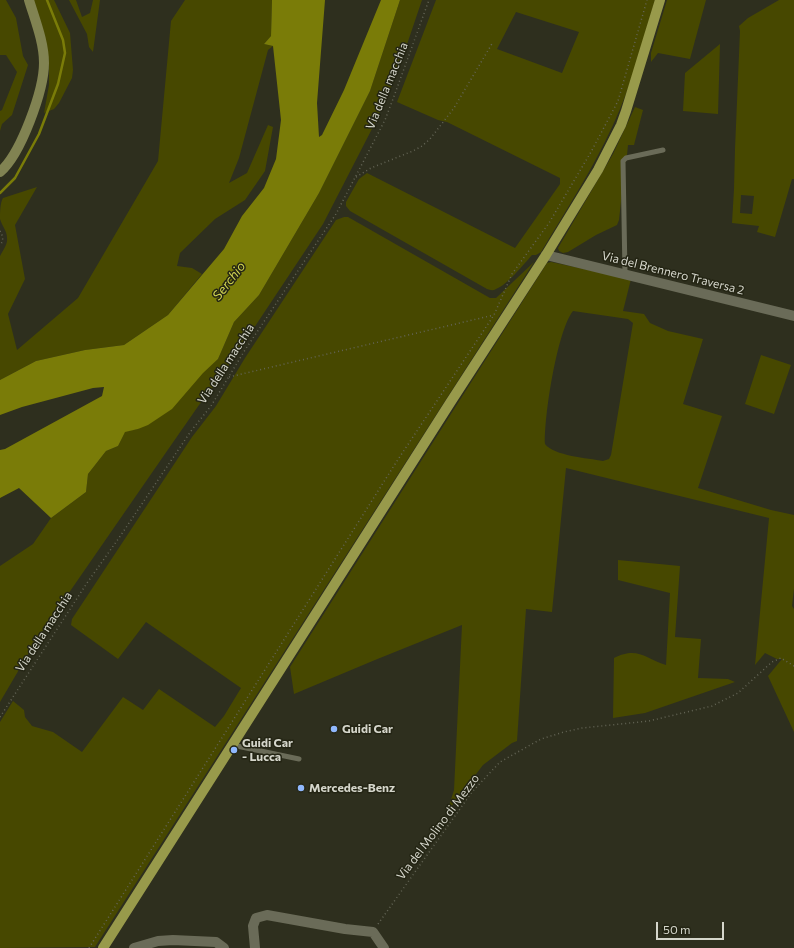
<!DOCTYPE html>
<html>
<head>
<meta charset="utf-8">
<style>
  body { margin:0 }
  #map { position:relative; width:794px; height:948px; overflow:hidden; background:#2e2f1e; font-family:Commissioner,sans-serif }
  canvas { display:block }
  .scale { position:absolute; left:656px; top:922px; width:68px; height:18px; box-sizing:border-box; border:2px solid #d5d6cb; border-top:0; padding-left:5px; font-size:12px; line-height:14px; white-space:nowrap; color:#d5d6cb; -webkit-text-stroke:3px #242514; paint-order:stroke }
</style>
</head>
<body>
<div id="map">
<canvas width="794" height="948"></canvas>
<div class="scale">50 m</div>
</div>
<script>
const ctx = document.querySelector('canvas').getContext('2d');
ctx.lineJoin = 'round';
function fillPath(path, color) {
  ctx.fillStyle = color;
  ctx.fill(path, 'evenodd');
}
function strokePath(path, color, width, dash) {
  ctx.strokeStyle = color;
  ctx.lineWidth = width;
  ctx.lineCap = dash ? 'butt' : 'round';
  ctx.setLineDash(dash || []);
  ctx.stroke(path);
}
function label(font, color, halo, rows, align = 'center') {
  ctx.font = font + ' Commissioner,sans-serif';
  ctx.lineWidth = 3;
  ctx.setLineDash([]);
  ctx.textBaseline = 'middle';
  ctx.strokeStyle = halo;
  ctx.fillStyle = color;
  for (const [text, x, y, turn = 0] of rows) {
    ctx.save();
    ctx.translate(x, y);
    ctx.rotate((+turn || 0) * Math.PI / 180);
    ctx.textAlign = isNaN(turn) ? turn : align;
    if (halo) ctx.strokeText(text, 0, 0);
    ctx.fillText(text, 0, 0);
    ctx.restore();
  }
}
fillPath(new Path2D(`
  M0,0H6L16,18L23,56L28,65L12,115L2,124L0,131V111L2,110L17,72L6,55H0Z
  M33,0H54L70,33L73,70L72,78L59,103L54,109L44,113L49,85V61Z
  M69,0H76L82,17L90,13L93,0H100L93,52L89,47L87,34Z
  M185,0H272L271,36L264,44L273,46L268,50L239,158L229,183L247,173L268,125L273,127L265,171L245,200L215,219L180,253L177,266L192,268L202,274L168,315L124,345L85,350L36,361L0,380V256C3,250 8,244 7,238C7,231 2,226 0,219C0,213 0,203 3,198L37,187L15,225L25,279L8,314L17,350L78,298L158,161L171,21Z
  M400,0H422L397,74L375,123L323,224L222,376L199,405L167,451L37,639L0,702V566L33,544L51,518L86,492L88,474L106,451L118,446L125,431L138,429L218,359L234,322L259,295L319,193L370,91Z
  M436,0H655C642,42 632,85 613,125C593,169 566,210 541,252L536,255H532C524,264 507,285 496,289C493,291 490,290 487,289L350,211L346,206V202L359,179L367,173L515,248L560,184V178L447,122L438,120L397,102ZM516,12L579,32L562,73L497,49Z
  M667,0H706L690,59L658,53L651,62V53Z
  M779,0H794V179H792L775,237L757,232L759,226L732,223L734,189L735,149L740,31L739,26L748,18ZM741,195L754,196L752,214L740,213Z
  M720,44L718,114L683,111L685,73Z
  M635,107L643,110L634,145H628L627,155L626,156L619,220L617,225L596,235L568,252L563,253L559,251L558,248L613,154Z
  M344,217H348L490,298H496L534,262L95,947L0,948V722L13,701L24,710L25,717L32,726L53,732L82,752L123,697L143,710L159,689L215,727L224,716L241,688L146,622L118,659L71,625L72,619L192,437L216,406L245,358L336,220Z
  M551,262L631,279L623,311L644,314L650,323L668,331L703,339L683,404L722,416L698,488L771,510L794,515V589L792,606L794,609V732L768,676L782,659H777L765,653L755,665L769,518L566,468L552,612L526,609L517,741L512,743L483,765L447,812L454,790L462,625L375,660L294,694L290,667L547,263ZM573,311L628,319L633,323L611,455L609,459L603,461C588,458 554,456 545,444C544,417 557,331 573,311Z
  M761,355L791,365L774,414L745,404Z
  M618,560L680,566L675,637L701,639L698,678L728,679L735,682L645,713L613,718L614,658C637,646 645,658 666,665L670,593L618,580Z`), '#474800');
fillPath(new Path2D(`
  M272,0H325L317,103L319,137L322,135L344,90L381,0H400L370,91L319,193L259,295L234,322L218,359L203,373L172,409L148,425L138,429L125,432L118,446L106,451L88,474L86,492L51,518L19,488L0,498V450L5,449L102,396L104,387L93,388L22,407L0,415V380L36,361L85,350L124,345L168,315L224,249L242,216L264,188L276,159L281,120L273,46L264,44L271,36Z`), '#7a7c08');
strokePath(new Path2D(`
  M0,193L15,178L39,134L58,84L65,53L63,40L47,0`), '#7a7c08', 2.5);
strokePath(new Path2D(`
  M356,177L371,168L413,151L422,146L430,139L454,108L493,42
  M0,231C3,236 4,241 0,245
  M229,377L494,315
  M0,717L87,583L121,535L191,431L211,406L245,350L336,214L385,120L393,99L429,0
  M378,924L472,792L500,762L541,739L564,732L582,728L649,721L712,706L738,693L772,662L781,658L794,666
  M89,948L397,461L494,315L512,274L549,223L591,152L618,101L647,0`), '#646556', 1.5, [1, 3]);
strokePath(new Path2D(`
  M625,274L623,161L626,158L663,150
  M232,745L299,759`), '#6a6b58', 5);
strokePath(new Path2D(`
  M546,255L794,316
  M134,948L158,941L173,940L216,942L224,948
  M255,948L253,926L256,918L267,915L345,929L373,932L384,948`), '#6a6b58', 10);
strokePath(new Path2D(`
  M0,172C21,154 44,90 44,63C44,42 35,20 29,0`), '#818352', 10);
strokePath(new Path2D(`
  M103,948L450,403L546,255L598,170L621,125L626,111L660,0`), '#989a4b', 10);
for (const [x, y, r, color] of [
  [334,729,4,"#90b8fd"],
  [234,750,4,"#90b8fd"],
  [301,788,4,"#90b8fd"]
]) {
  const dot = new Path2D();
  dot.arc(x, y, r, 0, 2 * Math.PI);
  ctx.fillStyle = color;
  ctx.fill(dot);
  strokePath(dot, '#242514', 1.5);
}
label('12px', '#d5d6cb', '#242514', [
  ["Via della macchia",387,86,-68],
  ["Via del Brennero Traversa 2",673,273,14],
  ["Via della macchia",226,364,-57],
  ["Via della macchia",44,632,-57],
  ["Via del Molino di Mezzo",438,827,-53]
]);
label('bold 12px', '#d5d6cb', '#242514', [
  ["Guidi Car",342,729],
  ["Guidi Car",242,743],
  ["- Lucca",242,757],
  ["Mercedes-Benz",309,788]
], 'left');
label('italic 13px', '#d1d451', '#242514', [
  ["Serchio",229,281,-52]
]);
</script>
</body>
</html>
